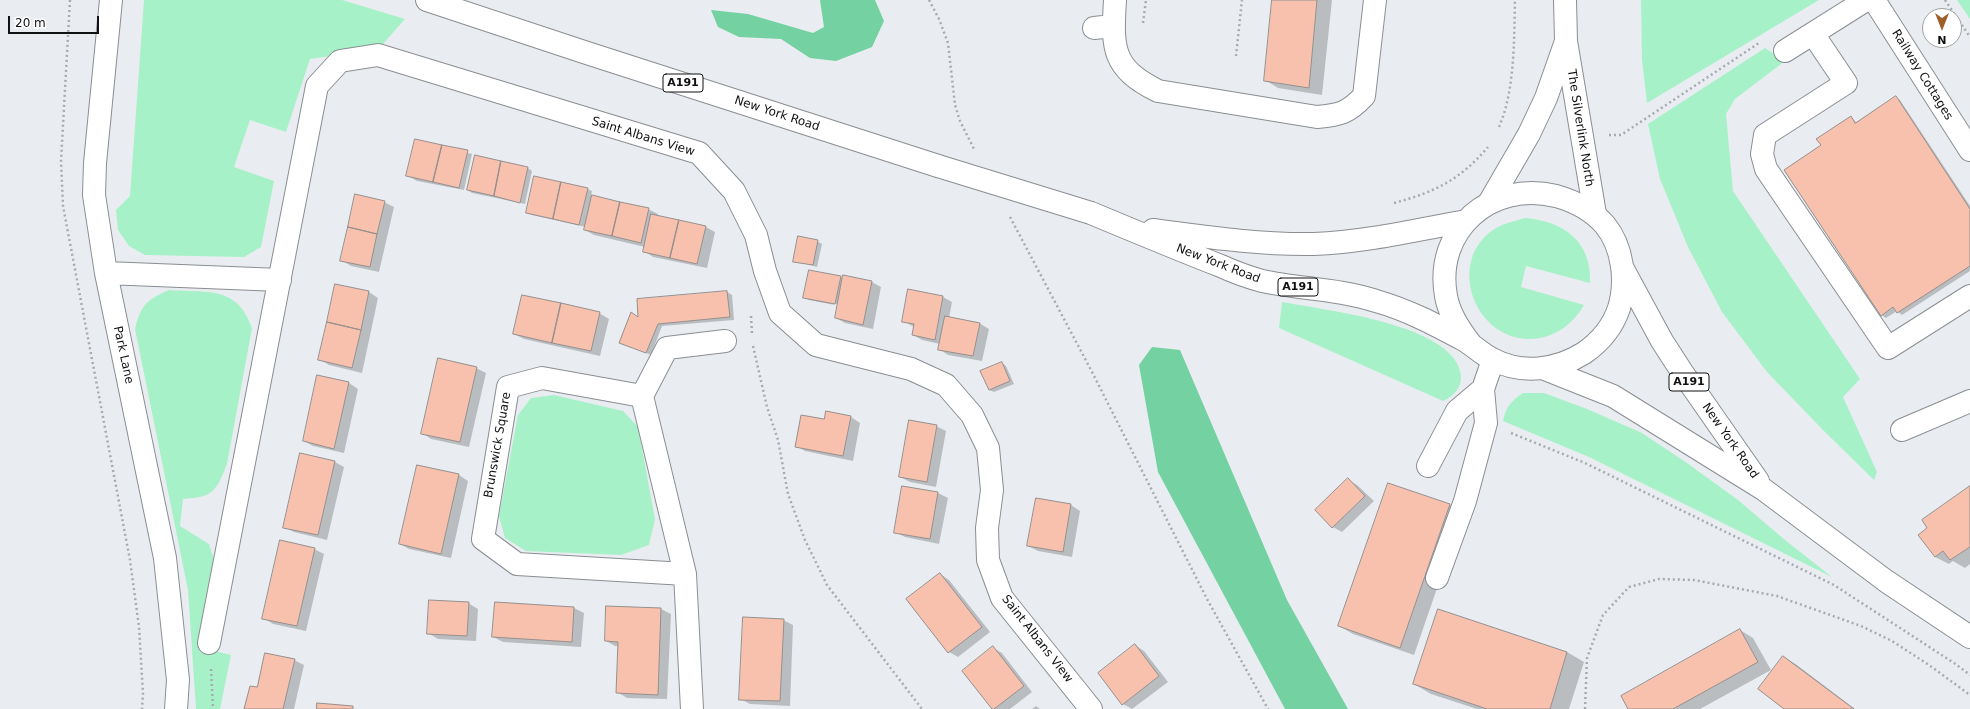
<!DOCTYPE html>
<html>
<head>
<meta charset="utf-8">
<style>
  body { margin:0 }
  #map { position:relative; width:1970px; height:709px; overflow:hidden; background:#e9edf1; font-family:"DejaVu Sans",sans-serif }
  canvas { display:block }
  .north { position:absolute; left:1922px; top:8px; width:40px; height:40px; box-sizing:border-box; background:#fff; border:1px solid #9fa0a0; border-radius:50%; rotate:180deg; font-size:11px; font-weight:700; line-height:16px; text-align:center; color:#101112 }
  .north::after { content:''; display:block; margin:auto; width:14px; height:18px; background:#9f5f28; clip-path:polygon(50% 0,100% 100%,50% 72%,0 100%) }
  .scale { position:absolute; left:8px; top:16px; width:91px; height:18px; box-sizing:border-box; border:2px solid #101112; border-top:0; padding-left:5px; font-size:12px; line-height:14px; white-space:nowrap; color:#101112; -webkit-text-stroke:3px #fff; paint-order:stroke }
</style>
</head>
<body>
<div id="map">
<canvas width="1970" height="709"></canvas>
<div class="north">N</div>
<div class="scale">20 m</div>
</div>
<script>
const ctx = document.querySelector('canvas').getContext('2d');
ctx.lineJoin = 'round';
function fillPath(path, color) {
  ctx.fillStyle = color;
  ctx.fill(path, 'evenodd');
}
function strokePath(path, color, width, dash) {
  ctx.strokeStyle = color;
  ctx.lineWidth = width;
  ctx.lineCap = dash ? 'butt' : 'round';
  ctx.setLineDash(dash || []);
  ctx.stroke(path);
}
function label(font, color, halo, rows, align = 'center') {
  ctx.font = font + ' "DejaVu Sans",sans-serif';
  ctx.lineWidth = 3.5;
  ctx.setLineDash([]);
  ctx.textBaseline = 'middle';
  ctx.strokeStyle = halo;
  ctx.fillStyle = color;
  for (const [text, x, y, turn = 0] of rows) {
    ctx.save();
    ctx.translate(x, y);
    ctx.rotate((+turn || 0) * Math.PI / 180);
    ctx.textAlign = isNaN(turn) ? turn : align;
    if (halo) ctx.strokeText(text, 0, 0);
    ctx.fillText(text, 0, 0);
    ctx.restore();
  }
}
fillPath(new Path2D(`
  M144,0H342L405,19L383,44L359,48L338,55L310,59L286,132L250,120L234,167L274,181L261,247L244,257L145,255L129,246L118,230L116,210L130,196Z
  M1641,0H1819L1647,103L1642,60Z
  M1957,0H1970V19Z
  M1765,48L1785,61L1735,99L1726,114L1733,191L1860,379L1843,397L1877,472L1874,480L1823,430L1767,372L1722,312L1688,247L1660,179L1648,124Z
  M1525,218C1563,221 1592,241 1590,283L1526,266L1521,287L1584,305C1574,322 1560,334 1540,338C1477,349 1442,261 1496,228C1505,223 1515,221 1525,218Z
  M169,290C207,293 237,285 252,328L227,464C216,492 213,497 183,499L180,526L209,544L216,566L203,648L231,655L220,709H196L188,590L135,329C141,305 146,300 169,290Z
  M1282,302C1323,310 1457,324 1461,376C1462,387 1453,397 1443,401L1279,328Z
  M1523,393H1544L1587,409L1642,433L1687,463L1738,500L1785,540L1832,577L1589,457L1503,421C1506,407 1511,401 1523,393Z
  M554,395L623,411L638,427L655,519L649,545L621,555L526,551L505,538L499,516L518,415L531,398Z`), '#a7f1c8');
fillPath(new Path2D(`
  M820,0H875L884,21L872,47L836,61L810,58L781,39L739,37L718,27L711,10L748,14L813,33L824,27Z
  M1152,347L1180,350L1287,600L1348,709H1285L1158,472L1139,365Z`), '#74d1a1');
fillPath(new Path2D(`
  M1273,0H1332L1322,95L1278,88L1265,80Z
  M1896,97L1900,100L1970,206V271L1902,315L1897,311L1886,318L1881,315L1822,146L1851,117L1857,123Z
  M441,146L472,154L464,190L417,181L408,176Z
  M475,156L528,168L532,171L525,204L472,193L468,190Z
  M587,189L592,191L591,196L648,209L658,214L657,216L706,227L715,232L707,268L653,257L644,251L645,247L594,235L585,230L586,227L532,215L527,212Z
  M384,202L394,207L379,272L351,266L341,260Z
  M817,241L822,244L817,267L795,261Z
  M840,277L872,282L881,287L873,329L845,323L836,318L838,305L831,301L830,303L835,305L809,300L804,298Z
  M336,285L369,292L378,298L362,373L329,365L319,359Z
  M909,290L943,297L952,302L949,318L979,323L989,329L982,361L948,355L939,349L940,344L922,340L913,335L914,327L903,321Z
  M727,292L732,295L734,320L662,326L651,355L620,343L640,319L638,300Z
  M599,313L609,319L600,356L524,339L514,334Z
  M1002,363L1006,366L1014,384L994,392L989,390Z
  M476,368L486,373L469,447L431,439L422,433Z
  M318,376L349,383L358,389L344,453L313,446L304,441Z
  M827,412L851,417L860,423L853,461L805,451L796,446L825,420Z
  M936,426L946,431L936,487L910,482L900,477Z
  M335,462L344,467L327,540L294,532L284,527Z
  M459,475L468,481L451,558L409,549L400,544Z
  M1348,480L1357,485L1374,501L1342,532L1333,527Z
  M1389,484L1450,505L1463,513L1414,655L1353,634L1339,626Z
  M903,487L938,493L948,498L939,544L905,537L895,532Z
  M1970,487V564L1965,568L1953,561L1949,564L1935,557L1929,528Z
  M1037,499L1071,505L1080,511L1072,557L1038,551L1028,546Z
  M314,549L324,554L306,631L273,624L264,618Z
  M940,574L949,580L990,632L958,657L949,652Z
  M468,603L478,609L476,641L438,639L428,633Z
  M495,603L574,608L584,613L581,647L503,642L493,637Z
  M607,607L661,609L671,614L667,699L627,698L617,692L619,646H615L606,641Z
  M1438,610L1567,652L1584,662L1569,709H1477L1431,694L1414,684Z
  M783,620L793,625L790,706L750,704L740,699Z
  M1740,630L1753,638L1771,670L1700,709H1629Z
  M1135,645L1144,651L1168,682L1132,709L1123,704Z
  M993,648L1002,653L1032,692L1010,709H993Z
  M1784,657L1797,665L1855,709H1786Z
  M294,660L304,665L294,709H247L258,689Z
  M1036,706L1040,709H1032Z`), '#0003');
const building = new Path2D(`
  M1272,0H1317L1309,88L1264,81Z
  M1896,96L1970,209V266L1897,313L1893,307L1881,316L1784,170L1821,145L1816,139L1851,116L1855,123Z
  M415,139L442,145L433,182L406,176Z
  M442,145L468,150L459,188L433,182Z
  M475,155L501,161L494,196L467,190Z
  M501,161L528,167L520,203L494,196Z
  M534,176L561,182L553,219L526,213Z
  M561,182L588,188L579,225L553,219Z
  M355,194L385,201L377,234L348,227Z
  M592,195L620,202L612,236L584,230Z
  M620,202L649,208L641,243L612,236Z
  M651,214L679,220L670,258L643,252Z
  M679,220L706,226L697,264L670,258Z
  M348,227L377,234L370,267L340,261Z
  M798,236L818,240L813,265L793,262Z
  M809,270L841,276L835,304L803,298Z
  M843,275L872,281L863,325L835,318Z
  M335,284L369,291L361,330L327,322Z
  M908,289L943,296L935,340L912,335L914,324L902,322Z
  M727,291L730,317L658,324L646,353L619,343L631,312L638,317L637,299Z
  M522,295L561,303L552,343L513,334Z
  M561,303L600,312L591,351L552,343Z
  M945,316L980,323L973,356L938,350Z
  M327,322L361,330L352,368L318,360Z
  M438,358L477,367L460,442L421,434Z
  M1002,362L1010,381L989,390L980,371Z
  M317,375L349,382L334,449L303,441Z
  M826,411L851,416L843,456L795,447L801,415L824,419Z
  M909,420L937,425L927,482L899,477Z
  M300,453L335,461L318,535L283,528Z
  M417,465L459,474L441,554L399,544Z
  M1348,478L1365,496L1332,528L1315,510Z
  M1388,483L1450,504L1400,648L1338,626Z
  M902,486L938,492L930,539L894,533Z
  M1970,486V547L1950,560L1943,551L1935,557L1918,535L1927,528L1922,520Z
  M1036,498L1071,504L1063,552L1027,546Z
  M280,540L315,548L297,626L262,619Z
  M940,573L982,627L948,653L906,599Z
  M429,600L469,602L467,636L427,634Z
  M495,602L574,607L572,642L492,637Z
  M606,606L661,608L658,695L616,693L618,642L605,641Z
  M1438,609L1567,652L1550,709H1487L1413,684Z
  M743,617L784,619L780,701L739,700Z
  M1740,629L1758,662L1673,709H1628L1621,696Z
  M1135,644L1159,676L1122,705L1098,673Z
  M993,646L1024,686L994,709H992L962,671Z
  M265,653L295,659L283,709H244L250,686L257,687Z
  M1783,656L1854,709H1784L1758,689Z
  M317,703L353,706V709H317Z`);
fillPath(building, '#f8c1ae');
strokePath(building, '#958f8d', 1);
const minor = new Path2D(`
  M111,0L95,163L94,195L106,273L165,558L178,680L176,709
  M1115,0C1112,49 1112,68 1158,91L1317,117C1340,115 1348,113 1364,96L1375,0
  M1565,0L1566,41L1595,214
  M1874,0L1970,150
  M1094,28L1113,26
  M1813,34L1846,83L1765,135L1762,154L1766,169L1888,348L1970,296
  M1785,51L1866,0
  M1489,203L1529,134L1546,98L1565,44
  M106,273L280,280
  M642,396L667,348L725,341
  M1902,430L1970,401
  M1428,466L1457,411L1483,389
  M685,574L517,564L483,539L508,387L542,378L642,396L685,574L692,709
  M1437,578L1465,501L1486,423L1483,389L1493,360
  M209,643L317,86L340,61L378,55L699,153L734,191L756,235L765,271L780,313L816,345L911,369L946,385L972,415L988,448L992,490L987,528L988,560L1002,598L1091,709`);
const major = new Path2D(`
  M427,0L587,53L938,166
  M1091,213C1134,231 1177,249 1221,266C1234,272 1248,277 1262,281C1300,289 1339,289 1376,301C1408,310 1436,325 1464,340C1474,346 1482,354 1492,359C1522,375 1557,370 1584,353C1600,342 1613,326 1619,308C1627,281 1623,247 1605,225C1592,210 1574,201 1556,196C1491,180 1434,230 1446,296C1449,314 1459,329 1470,343
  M1153,230C1206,237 1261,245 1314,244C1365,242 1416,230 1466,221
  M1623,269L1662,341L1682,372L1758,481
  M1545,369L1613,396L1763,489L1886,581L1970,637`);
strokePath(minor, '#8a8e92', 24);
strokePath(major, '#8a8e92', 24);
strokePath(new Path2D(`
  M70,0L61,161L63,206L130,560L139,627L143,694L142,709
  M929,0L939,19L948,43L955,105L960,121L974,149
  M1945,0L1970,37
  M1143,23L1146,0
  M1236,56L1242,0
  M1499,127C1515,90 1514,40 1515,0
  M1609,135H1621L1759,43
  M1394,203C1435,192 1460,180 1488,147
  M1010,217L1091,370L1207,599L1268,709
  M751,316L752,333
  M753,346L767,407L778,440L788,494L805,540L827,585L922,709
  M1511,433L1585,463L1834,585L1954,663L1970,675
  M211,669L213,709
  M1585,709L1587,658L1603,615L1629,587L1659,579L1694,580L1777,596L1861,626L1892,641L1929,665L1970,695`), '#a7aaae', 2.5, [2, 3]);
strokePath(minor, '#fff', 22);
strokePath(major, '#fff', 22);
const majorBridge = new Path2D(`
  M938,166L1091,213`);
strokePath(majorBridge, '#8a8e92', 24, []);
strokePath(majorBridge, '#fff', 22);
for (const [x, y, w] of [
  [683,83,40],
  [1298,287,40],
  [1689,382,40]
]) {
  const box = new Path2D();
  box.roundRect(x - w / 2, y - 9, w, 18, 3);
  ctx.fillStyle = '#fff';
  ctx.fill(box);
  strokePath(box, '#101112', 1);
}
label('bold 11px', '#101112', null, [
  ["A191",683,83],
  ["A191",1298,287],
  ["A191",1689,382]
]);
label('12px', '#101112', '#fff', [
  ["Railway Cottages",1922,75,58],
  ["New York Road",777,114,18],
  ["The Silverlink North",1580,128,81],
  ["Saint Albans View",643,137,17],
  ["New York Road",1218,264,21],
  ["Park Lane",123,355,78],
  ["New York Road",1730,441,55],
  ["Brunswick Square",498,445,-80],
  ["Saint Albans View",1037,639,52]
]);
</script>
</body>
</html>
